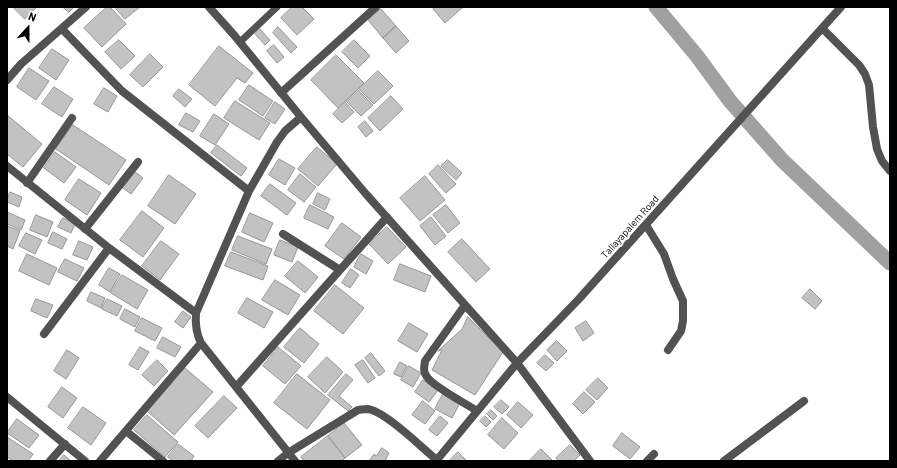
<!DOCTYPE html>
<html>
<head>
<meta charset="utf-8">
<style>
  body { margin:0 }
  #map { position:relative; width:897px; height:468px; overflow:hidden; background:#fff; font-family:Barlow,sans-serif }
  canvas { display:block }
  .frame { position:absolute; inset:0; border:8px solid #000; pointer-events:none }
  .north { position:absolute; left:8px; top:8px; width:40px; height:40px; -webkit-text-stroke:3px #fff; paint-order:stroke; rotate:21deg; font-size:11px; font-weight:700; line-height:16px; text-align:center; color:#000 }
  .north::after { content:''; display:block; margin:auto; width:14px; height:18px; background:#000; clip-path:polygon(50% 0,100% 100%,50% 72%,0 100%) }
</style>
</head>
<body>
<div id="map">
<canvas width="897" height="468"></canvas>
<div class="frame"></div>
<div class="north">N</div>
</div>
<script>
const ctx = document.querySelector('canvas').getContext('2d');
ctx.lineJoin = 'round';
function strokePath(path, color, width, dash) {
  ctx.strokeStyle = color;
  ctx.lineWidth = width;
  ctx.lineCap = dash ? 'butt' : 'round';
  ctx.setLineDash(dash || []);
  ctx.stroke(path);
}
function fillPath(path, color) {
  ctx.fillStyle = color;
  ctx.fill(path, 'evenodd');
}
function label(font, color, halo, rows, align = 'center') {
  ctx.font = font + ' Barlow,sans-serif';
  ctx.lineWidth = 3.5;
  ctx.setLineDash([]);
  ctx.textBaseline = 'middle';
  ctx.strokeStyle = halo;
  ctx.fillStyle = color;
  for (const [text, x, y, turn = 0] of rows) {
    ctx.save();
    ctx.translate(x, y);
    ctx.rotate((+turn || 0) * Math.PI / 180);
    ctx.textAlign = isNaN(turn) ? turn : align;
    if (halo) ctx.strokeText(text, 0, 0);
    ctx.fillText(text, 0, 0);
    ctx.restore();
  }
}
strokePath(new Path2D(`
  M656,7L697,56L730,101L782,160L890,263`), '#a0a0a0', 15);
const building = new Path2D(`
  M13,7H37L25,19Z
  M63,7H74L69,12Z
  M107,7H110L126,24L102,47L84,28Z
  M115,7H140L125,19Z
  M292,7H302L314,19L297,35L281,18Z
  M435,7H463L445,23L433,9Z
  M381,9L396,26L383,38L368,20Z
  M396,26L409,41L396,53L383,38Z
  M278,27L297,47L291,53L273,33Z
  M260,29L270,40L265,45L255,34Z
  M119,40L135,56L121,69L105,52Z
  M354,40L370,56L358,68L342,52Z
  M274,45L284,57L277,63L267,51Z
  M219,46L253,73L245,83L237,78L215,106L189,85Z
  M52,49L69,60L56,80L39,68Z
  M150,54L163,67L143,87L130,75Z
  M336,55L364,83L338,108L311,80Z
  M29,68L49,81L36,100L17,87Z
  M378,71L393,86L374,104L359,89Z
  M249,85L273,101L263,116L239,100Z
  M54,87L73,99L62,117L42,104Z
  M104,88L117,96L108,112L94,104Z
  M179,89L192,99L185,107L173,96Z
  M358,90L373,105L361,116L346,101Z
  M391,96L403,109L380,131L368,118Z
  M235,101L270,123L259,140L224,118Z
  M275,102L285,109L275,124L265,118Z
  M345,102L354,112L342,123L333,114Z
  M186,113L200,121L193,132L179,125Z
  M214,114L229,124L215,145L200,136Z
  M7,115L42,144L23,167L7,154Z
  M365,121L373,131L366,137L358,127Z
  M73,125L126,160L109,185L56,149Z
  M217,145L247,168L241,176L211,153Z
  M317,147L337,164L318,186L298,169Z
  M55,152L76,167L64,183L44,168Z
  M279,159L295,168L285,185L269,175Z
  M448,160L462,173L456,180L441,166Z
  M438,165L456,184L446,193L429,174Z
  M135,172L143,178L131,194L123,188Z
  M300,174L316,187L304,202L288,190Z
  M169,175L196,194L175,224L148,206Z
  M425,176L445,200L420,221L400,198Z
  M79,179L101,193L87,215L65,200Z
  M270,184L296,203L287,215L261,196Z
  M10,192L22,197L19,207L7,202Z
  M318,193L330,199L325,210L313,204Z
  M310,205L334,217L328,229L304,218Z
  M446,205L460,223L448,233L433,215Z
  M142,211L164,228L143,257L120,240Z
  M7,212L25,220L21,230L7,224Z
  M250,213L273,223L264,242L242,232Z
  M36,215L53,222L47,237L30,230Z
  M431,217L446,236L435,245L420,226Z
  M63,218L75,224L71,233L58,227Z
  M342,223L361,237L344,259L325,246Z
  M7,226L20,231L13,249L7,246Z
  M387,227L406,247L388,264L369,244Z
  M53,232L67,239L62,249L48,243Z
  M26,233L42,240L35,254L19,246Z
  M238,236L272,249L266,264L232,250Z
  M462,239L490,269L476,282L448,252Z
  M280,240L298,247L292,262L274,255Z
  M79,241L93,247L87,260L73,255Z
  M161,241L179,254L160,280L142,266Z
  M231,252L268,266L263,280L225,266Z
  M27,254L57,268L49,285L19,271Z
  M361,254L373,261L366,274L354,267Z
  M65,259L84,268L77,281L58,272Z
  M298,261L318,277L305,293L285,276Z
  M400,264L431,276L425,292L394,280Z
  M109,268L120,274L110,292L99,285Z
  M351,269L359,275L350,288L342,283Z
  M122,275L148,290L137,309L111,293Z
  M275,280L300,295L288,315L262,300Z
  M335,285L364,308L343,334L314,311Z
  M810,289L822,301L815,309L802,298Z
  M91,292L105,298L101,308L87,301Z
  M247,298L273,312L264,328L238,313Z
  M36,299L53,305L47,318L31,311Z
  M107,299L122,306L117,316L102,309Z
  M125,309L140,317L135,327L120,319Z
  M183,311L191,317L183,328L175,322Z
  M468,317L503,352L475,395L432,370L442,350L438,351L462,329Z
  M142,318L162,328L155,341L135,331Z
  M586,321L594,333L583,341L575,328Z
  M409,323L428,334L417,352L398,341Z
  M300,328L319,344L304,363L284,347Z
  M163,337L181,347L175,357L157,348Z
  M557,341L567,351L557,361L547,350Z
  M140,347L149,352L138,370L129,365Z
  M278,347L301,366L285,384L263,366Z
  M67,350L79,358L66,379L54,371Z
  M371,353L385,371L379,376L365,358Z
  M545,355L554,363L546,371L537,363Z
  M327,357L343,372L325,393L308,377Z
  M157,360L168,371L154,386L142,375Z
  M363,360L375,378L368,383L355,365Z
  M400,362L407,366L401,377L394,374Z
  M409,366L421,373L413,387L401,380Z
  M185,368L213,392L174,435L147,411Z
  M297,374L330,400L307,429L274,403Z
  M346,374L353,380L339,396L352,407L348,411L328,395Z
  M598,378L608,388L597,400L586,390Z
  M423,380L438,390L429,402L415,392Z
  M62,387L77,398L63,418L48,407Z
  M584,392L595,402L583,414L573,404Z
  M443,394L460,403L452,418L435,409Z
  M224,396L237,408L208,438L195,426Z
  M501,400L509,407L502,414L494,407Z
  M423,401L435,411L425,424L412,415Z
  M518,402L533,415L521,428L507,415Z
  M83,407L106,423L91,445L68,428Z
  M491,410L497,416L493,420L487,414Z
  M147,415L178,442L165,457L134,430Z
  M440,416L448,423L437,436L429,430Z
  M485,416L491,422L486,427L480,421Z
  M502,418L518,433L504,449L488,435Z
  M17,419L39,435L29,448L7,433Z
  M344,423L362,445L345,458L328,436Z
  M622,433L640,447L630,459L613,446Z
  M328,436L345,458L342,461H304L301,457Z
  M7,437L33,454L28,461H13L7,457Z
  M178,444L194,456L191,461H173L168,457Z
  M570,445L580,455L574,461H559L556,458Z
  M382,448L389,453L385,461H369L374,454L376,456Z
  M541,449L553,461H529Z
  M458,452L467,461H449Z
  M64,455L71,461H59Z`);
fillPath(building, '#c2c2c2');
strokePath(building, '#969696', 1);
strokePath(new Path2D(`
  M240,42L277,7`), '#525252', 7);
strokePath(new Path2D(`
  M209,7L234,35L301,117
  M822,28L859,65L865,74L869,85L873,127L877,149L882,161L890,171
  M62,29L122,91L249,191
  M7,80L21,64L86,7
  M281,93L376,7
  M7,166L109,248L196,313
  M27,183L72,118
  M646,225L664,254L673,279L683,301V321L681,331L668,350
  M85,229L138,162
  M283,234L340,270
  M465,305L425,361C424,367 423,372 427,377C434,387 465,403 477,411
  M44,334L109,248
  M236,387L387,217
  M7,397L85,461
  M126,431L163,461
  M50,461L65,444
  M100,461L201,343
  M278,461L288,453L358,410C360,410 364,409 367,409C384,410 422,448 437,460
  M295,461L201,343C196,333 195,325 196,313L249,191L277,142L285,131L301,117L366,194L517,363L590,461
  M436,461L517,363L578,300L841,7
  M647,461L654,454
  M724,461L804,401`), '#525252', 8);
label('10px', '#000', '#fff', [
  ["Tallayapalem Road",630,227,-48]
]);
</script>
</body>
</html>
